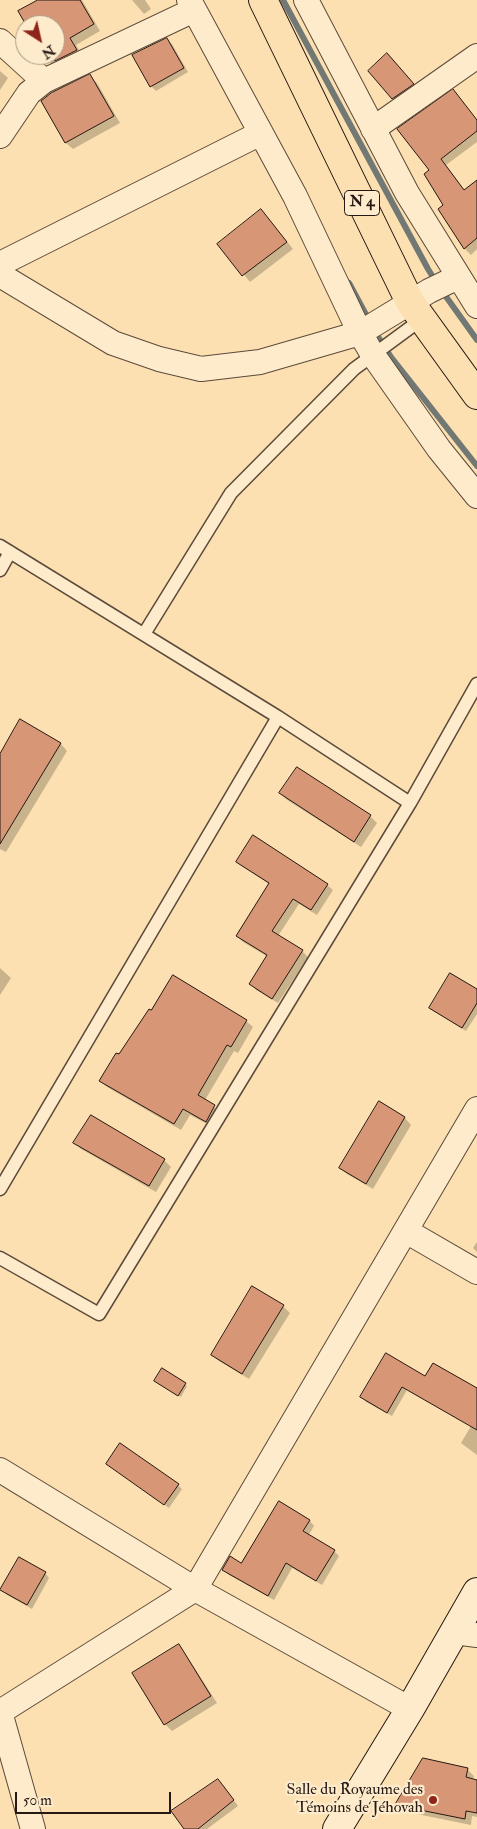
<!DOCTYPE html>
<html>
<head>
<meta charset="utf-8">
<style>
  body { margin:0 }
  #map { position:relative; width:477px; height:1829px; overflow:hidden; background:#fce0b1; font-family:"IM FELL Double Pica",serif }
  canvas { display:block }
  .north { position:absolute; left:15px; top:15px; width:50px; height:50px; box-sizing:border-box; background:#fdebcc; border:1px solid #a79782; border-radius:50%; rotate:145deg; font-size:14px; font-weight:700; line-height:20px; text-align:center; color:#261812 }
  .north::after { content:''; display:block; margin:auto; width:18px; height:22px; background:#8f2418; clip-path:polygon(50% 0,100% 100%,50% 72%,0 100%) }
  .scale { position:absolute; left:15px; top:1792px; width:156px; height:22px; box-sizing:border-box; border:2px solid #261812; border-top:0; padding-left:6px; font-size:15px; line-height:18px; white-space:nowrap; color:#261812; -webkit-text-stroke:4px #fdebcc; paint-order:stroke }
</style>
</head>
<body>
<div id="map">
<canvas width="477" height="1829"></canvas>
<div class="north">N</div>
<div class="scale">50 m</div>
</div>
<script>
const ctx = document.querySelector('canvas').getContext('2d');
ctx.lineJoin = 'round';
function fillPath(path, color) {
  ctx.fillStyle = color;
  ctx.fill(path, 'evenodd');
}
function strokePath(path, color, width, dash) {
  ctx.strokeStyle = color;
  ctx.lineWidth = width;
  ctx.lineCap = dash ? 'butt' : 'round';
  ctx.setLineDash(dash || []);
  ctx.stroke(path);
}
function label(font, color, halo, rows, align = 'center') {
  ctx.font = font + ' "IM FELL Double Pica",serif';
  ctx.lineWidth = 4.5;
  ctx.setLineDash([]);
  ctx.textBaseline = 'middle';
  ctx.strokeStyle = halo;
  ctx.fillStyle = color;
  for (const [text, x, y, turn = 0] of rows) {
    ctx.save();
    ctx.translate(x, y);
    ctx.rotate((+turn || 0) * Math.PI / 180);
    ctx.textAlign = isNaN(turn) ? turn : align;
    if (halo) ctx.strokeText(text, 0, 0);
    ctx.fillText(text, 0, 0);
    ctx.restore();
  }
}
fillPath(new Path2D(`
  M41,0H82L100,31L76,45L83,57L56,70L44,55H55V25H27Z
  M132,0H145L151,9L144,14Z
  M167,39L172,44L188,72L156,91L151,86Z
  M392,59L417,89L398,102L393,98Z
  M0,71L8,78L0,90Z
  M90,76L97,83L120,123L73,149L66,143L43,101Z
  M477,120V142L446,165L465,191L477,182V249L471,255L465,249L440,209L445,206L431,170L399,129Z
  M268,218L293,249L250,282L219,244Z
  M20,721L61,744L67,751L6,852L0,849V755Z
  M297,769L370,816L377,823L361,847L287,800L280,793Z
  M237,862L327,885L333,890L317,915L299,904L278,936L302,951L308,957L278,1003L256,990L251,984L268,957L243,942L237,936L269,884L243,867Z
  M0,968L11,978L0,995Z
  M477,991V1014L466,1031L435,1012L430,1008Z
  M246,1021L253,1027L238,1053L234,1051L205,1100L221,1113L213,1127L190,1115L181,1130L107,1087L100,1081L119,1056Z
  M379,1103L405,1118L411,1125L373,1189L347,1174L341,1168Z
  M75,1143L164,1160L171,1167L156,1192L81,1149Z
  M477,1242V1252L473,1248Z
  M283,1306L290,1313L249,1379L219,1361L212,1355Z
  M426,1378L471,1388L454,1417L407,1390L392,1416L366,1402L362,1397Z
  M157,1383L185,1384L187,1386L181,1397Z
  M477,1416V1455L461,1443Z
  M107,1464L178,1485L182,1489L169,1508Z
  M309,1520L314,1526L308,1536L334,1551L339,1556L322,1585L292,1568L274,1600L229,1575L224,1570L242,1565Z
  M45,1573L49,1578L32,1609L7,1595L2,1590Z
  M179,1646L185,1653L217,1703L172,1731L165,1724Z
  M467,1769L474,1776L473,1780L477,1781V1817L472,1816L471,1825L402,1811L396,1805Z
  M223,1785L238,1806L207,1829H185Z`), '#0003');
strokePath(new Path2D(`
  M283,0L428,269L436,282
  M349,283L377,335L391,357L477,466
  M442,291L477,340`), '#727975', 6);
const building = new Path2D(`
  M38,0H80L94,24L70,38L77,50L55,61V25H26L18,11Z
  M167,38L184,68L150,87L132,55Z
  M387,53L414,84L392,99L368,71Z
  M90,74L114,116L65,143L41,101L51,93Z
  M453,89L477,120V131L441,159L464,190L477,180V238L464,249L438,209L443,205L424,174L429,170L397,129Z
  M261,209L287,242L242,276L217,244Z
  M20,719L61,743L0,844V754Z
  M297,767L371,815L354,842L279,793Z
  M253,835L328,884L311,910L293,899L272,931L303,950L272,999L249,984L267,955L236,936L269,883L236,862Z
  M450,973L477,989V1003L462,1028L429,1008Z
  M173,975L247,1020L231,1047L227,1045L198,1095L215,1105L206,1122L183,1109L174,1124L99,1081L116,1053L119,1054L149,1009L151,1010Z
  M379,1101L405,1117L366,1184L339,1168Z
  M91,1115L165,1159L149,1186L73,1143Z
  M252,1286L284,1305L242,1374L211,1355Z
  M386,1353L425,1376L433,1363L477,1388V1430L402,1387L387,1413L360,1397Z
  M162,1368L186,1383L178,1396L154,1381Z
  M120,1443L179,1484L164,1505L106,1464Z
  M279,1501L310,1520L303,1531L335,1550L316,1581L286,1563L268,1596L222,1570L230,1556L241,1563Z
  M19,1557L46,1572L27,1605L0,1590Z
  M179,1644L211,1696L164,1725L132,1673Z
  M423,1758L468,1768L466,1777L477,1780V1813L466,1811L465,1819L395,1805Z
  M218,1779L234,1800L198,1829H184L171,1811Z`);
fillPath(building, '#d79676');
strokePath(building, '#261812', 1);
const service = new Path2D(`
  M0,546L278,717L410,803
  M0,570L10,552
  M144,634L231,493L354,369L422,319
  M0,1189L278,717
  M0,1258L99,1314L410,803L477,684`);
const minor = new Path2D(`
  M189,0L295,196L360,333L373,355L439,449L477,496
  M306,0L407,193L477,306
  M0,41L44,81L194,10
  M373,129L477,56
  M0,136L29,93L44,81
  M0,264L261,133
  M0,275L113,343L159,359L201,369L260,362L360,333L429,291L458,277
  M406,1231L477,1272
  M0,1470L195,1589L477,1109
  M454,1632L477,1635
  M0,1712L195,1589L410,1709
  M0,1712L33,1829`);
const secondary = new Path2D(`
  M337,1829L410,1709L477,1592`);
const trunk = new Path2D(`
  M263,0L410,302L477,395`);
strokePath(service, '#5c4a3a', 15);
strokePath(minor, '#5c4a3a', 26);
strokePath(secondary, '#261812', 30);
strokePath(trunk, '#261812', 30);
strokePath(service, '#fdebcc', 12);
strokePath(minor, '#fdebcc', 24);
strokePath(secondary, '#fdebcc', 28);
strokePath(trunk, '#fce0b1', 28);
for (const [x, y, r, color] of [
  [433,1800,5,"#8f2418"]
]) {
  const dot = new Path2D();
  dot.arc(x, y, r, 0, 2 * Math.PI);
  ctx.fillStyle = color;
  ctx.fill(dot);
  strokePath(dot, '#fdebcc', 2);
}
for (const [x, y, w] of [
  [362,203,35]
]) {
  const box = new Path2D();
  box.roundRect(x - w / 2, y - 12.5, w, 25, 4);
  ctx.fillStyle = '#fdebcc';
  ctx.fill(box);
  strokePath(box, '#261812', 1);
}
label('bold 15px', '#261812', null, [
  ["N 4",362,203]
]);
label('16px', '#261812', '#fdebcc', [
  ["Salle du Royaume des",423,1791],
  ["Témoins de Jéhovah",423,1809]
], 'right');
</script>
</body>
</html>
